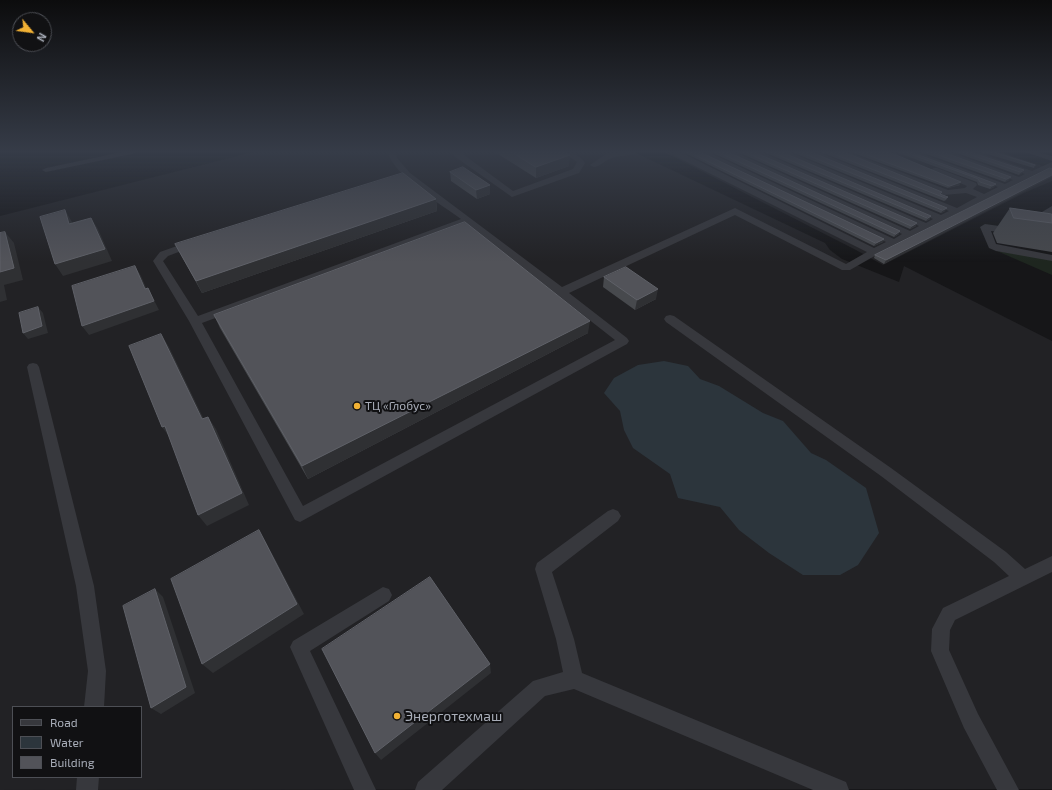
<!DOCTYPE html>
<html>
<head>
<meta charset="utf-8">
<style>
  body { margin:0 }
  #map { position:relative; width:1052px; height:790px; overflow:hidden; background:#161618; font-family:"Exo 2",sans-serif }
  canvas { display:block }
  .legend { position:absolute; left:12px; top:706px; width:130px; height:72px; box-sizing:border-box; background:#111113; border:1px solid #4d4f55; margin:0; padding:5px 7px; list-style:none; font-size:12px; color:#a8adb8 }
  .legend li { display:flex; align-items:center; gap:8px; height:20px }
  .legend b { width:20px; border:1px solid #4d4f55 }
  .north { position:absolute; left:12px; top:12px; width:40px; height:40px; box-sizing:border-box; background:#111113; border:1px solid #4d4f55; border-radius:50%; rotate:119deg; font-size:11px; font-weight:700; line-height:16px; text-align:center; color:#a8adb8 }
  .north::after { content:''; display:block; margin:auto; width:14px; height:18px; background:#f2b134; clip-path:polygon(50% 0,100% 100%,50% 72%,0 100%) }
</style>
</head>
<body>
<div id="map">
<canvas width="1052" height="790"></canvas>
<ul class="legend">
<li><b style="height:5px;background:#37383d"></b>Road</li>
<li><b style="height:11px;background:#2c353c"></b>Water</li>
<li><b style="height:11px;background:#525359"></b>Building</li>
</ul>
<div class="north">N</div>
</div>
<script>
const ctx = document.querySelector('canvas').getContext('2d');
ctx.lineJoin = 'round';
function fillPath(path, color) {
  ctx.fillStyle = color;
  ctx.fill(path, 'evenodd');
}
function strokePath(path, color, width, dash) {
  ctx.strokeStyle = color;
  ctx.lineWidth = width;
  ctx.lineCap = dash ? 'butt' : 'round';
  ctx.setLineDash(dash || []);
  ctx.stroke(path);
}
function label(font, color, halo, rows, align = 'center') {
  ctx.font = font + ' "Exo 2",sans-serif';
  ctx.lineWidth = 4;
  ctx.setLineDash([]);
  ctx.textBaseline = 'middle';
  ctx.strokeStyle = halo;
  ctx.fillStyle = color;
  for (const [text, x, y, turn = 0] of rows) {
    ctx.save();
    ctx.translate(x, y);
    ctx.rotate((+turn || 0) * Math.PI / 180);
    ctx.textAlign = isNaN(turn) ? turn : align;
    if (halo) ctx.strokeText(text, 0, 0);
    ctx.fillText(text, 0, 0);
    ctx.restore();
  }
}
fillPath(new Path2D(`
  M253,152H634L825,243L830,250L842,259L899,282L904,266L1052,341V789L0,790V216ZM13,707H141V777H13Z
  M664,152H1001L1052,169V181L1024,193L883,265L856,250Z`), '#222225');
fillPath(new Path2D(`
  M997,251L1052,259V275Z`), '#1e261f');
fillPath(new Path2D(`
  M664,361L688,366L700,379L719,386L763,413L783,421L811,453L826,460L866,488L879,533L858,565L840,575H803L769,553L739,530L720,507L678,498L670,474L633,448L624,430L620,411L604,393L614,378L638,365Z`), '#2c353c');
fillPath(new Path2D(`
  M122,152H136L132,154L46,172L42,170L46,168Z
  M388,152H396L397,158L410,173L562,287L735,208L846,264L867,252L673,155V152H680L874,248L886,242L698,152H708L894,239L902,234L725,152H735L910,231L919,226L751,152H761L926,223L933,219L779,152H789L941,215L949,211L808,152H818L957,208L977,197L966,193L944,195L838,152H848L948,190L965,188L967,186L930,170L934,168H937L976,183L977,185L973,189L984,194L998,187L907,152H917L1005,184L1013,180L939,152H950L1019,177L1025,174L966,152H977L1032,171L1052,162V167L878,254L850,270H842L735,215L569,293L627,338L629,341L627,344L300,522L295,520L189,321L153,261L160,252L191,241H197L199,243L197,245L168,256L163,261L198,316L461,219C443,206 392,174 388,152ZM467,224L615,340L303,506L202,323Z
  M452,152H460L513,191L573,169L577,162L563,152C572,152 580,155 585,163L579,173L512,197L454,156Z
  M621,152H637C630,157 619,155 612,158C605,160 601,166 594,167L590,165L606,154Z
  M1025,152H1036L1052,156V161Z
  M1052,206V213L1047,215L1044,214L1042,212Z
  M985,224L1013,228L1018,231L1013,234L991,231L996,244L1052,255V261L996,251L989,248L980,227Z
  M670,315L674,316L891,468L1006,552L1025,569L1052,556V572L955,620L950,630L949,650L978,714L1019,790H997L964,728L931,651L932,629L943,608L1009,576L994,562L881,476L666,322L664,319L666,316Z
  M33,363L37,364L39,367L94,586L106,671L104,707H84L88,671L76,586L27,367L29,364Z
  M613,509L618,511L621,516L618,521L552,572L574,639L582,673L846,782L849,790H813L574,689L545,696L442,790H415L418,782L533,681L563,672L556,639L535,569L537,563L608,511Z
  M383,587L389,589L392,595L389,601L310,651L376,790H354L290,647L293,641Z
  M77,777H99L98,790H76Z`), '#37383d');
fillPath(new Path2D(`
  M495,152H564L569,166L536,178Z
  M683,152H700L884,239L883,242L874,246Z
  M711,152H728L899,234L894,237Z
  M738,152H754L916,226L910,229Z
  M764,152H782L930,219L926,221Z
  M792,152H811L945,211L941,213Z
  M821,152H844L948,197L946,200L944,201Z
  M851,152H889L960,185L948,188Z
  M896,152H911L996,184L994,187L990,189L978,185L977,182Z
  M921,152H943L1009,180L1005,182Z
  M954,152H970L1022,173L1019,175Z
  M981,152H995L1035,165L1034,168Z
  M1052,168L884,264L874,258L875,255Z
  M450,172L490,185V194L477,199L451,181Z
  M436,199L437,211L202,293L175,244Z
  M1010,208L1052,214V252L997,243L993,233Z
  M604,277L656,299L635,310L603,287Z
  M214,315L588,333L308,479L220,328Z`), '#47494d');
fillPath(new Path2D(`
  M570,155L569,166L536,178V167Z
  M1024,170L1022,173L1019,175L1021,172Z
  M1052,175V177L884,264L886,260Z
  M1011,177L1009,180L1005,182L1007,179Z
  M961,182L960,185L948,188L950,186Z
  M996,184L994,187L990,189L992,186Z
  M490,185V194L477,199L476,190Z
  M436,199L437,211L202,293L196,281Z
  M947,208L945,211L941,213L943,210Z
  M65,210L72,222L76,235L69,224Z
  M931,216L930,219L926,221L928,218Z
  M91,218L98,229L112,261L63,276L55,264Z
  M917,223L916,226L910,229L912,226Z
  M900,231L899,234L894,237L896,234Z
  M5,232L14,243L23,280L4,285L7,300L0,302V272Z
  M884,239L883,242L874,246L876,243Z
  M135,266L141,276L151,299L145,289Z
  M148,288L159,310L89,335L82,326Z
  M658,289L656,299L635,310L637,300Z
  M38,307L43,313L48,333L28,339L23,333Z
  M590,321L588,333L308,479L302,466Z
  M161,334L169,347L210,432L202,419Z
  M208,417L216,429L249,505L207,526L198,515Z
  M165,426L171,439L162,427Z
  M259,530L266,542L304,614L213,673L202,664Z
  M155,589L163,597L195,693L161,714L151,708Z
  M490,664L491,673L381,760L375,753Z`), '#2f3033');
const building = new Path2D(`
  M512,152H564L570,155L536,167Z
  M689,152H700L884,239L876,243Z
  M718,152H728L900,231L896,234Z
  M745,152H754L917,223L912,226Z
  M771,152H782L931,216L928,218Z
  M800,152H811L947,208L943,210Z
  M829,152H844L942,192L940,194L948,197L946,198Z
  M860,152H889L961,182L950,186Z
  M905,152H911L996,184L992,186L980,182L978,179Z
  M930,152H943L1011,177L1007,179Z
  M963,152H970L1024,170L1021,172Z
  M992,152H995L1035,165Z
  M463,167L490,185L476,190L450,172Z
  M1050,168H1052V175L886,260L875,255Z
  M403,173L436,199L196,281L175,244Z
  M1010,208L1052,214V223L1014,218Z
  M65,210L69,224L91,218L105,249L55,264L40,217Z
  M465,222L590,321L302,466L214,315Z
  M5,232L14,268L0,272V233Z
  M135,266L145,289L148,288L154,301L82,326L72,286Z
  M626,267L658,289L637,300L604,277Z
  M38,307L42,326L23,333L19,313Z
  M161,334L202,419L208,417L242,493L198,515L165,426L162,427L129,346Z
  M259,530L297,604L202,664L171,579Z
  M430,577L490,664L375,753L322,649Z
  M155,589L186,687L151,708L123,606Z`);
fillPath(building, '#525359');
strokePath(building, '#5f6168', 1);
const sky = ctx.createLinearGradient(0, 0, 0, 262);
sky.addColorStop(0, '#0c0c0d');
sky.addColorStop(0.58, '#363c48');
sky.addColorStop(1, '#363c4800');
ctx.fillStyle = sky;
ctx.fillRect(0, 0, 1052, 262);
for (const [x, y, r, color] of [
  [357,406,4,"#f2b134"],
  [397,716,4,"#f2b134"]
]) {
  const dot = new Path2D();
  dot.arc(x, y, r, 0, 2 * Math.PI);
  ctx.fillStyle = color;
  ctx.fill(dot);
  strokePath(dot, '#111113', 1.5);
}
label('12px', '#a8adb8', '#111113', [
  ["ТЦ «Глобус»",365,406]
], 'left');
label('14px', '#a8adb8', '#111113', [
  ["Энерготехмаш",405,716]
], 'left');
</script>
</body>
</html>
